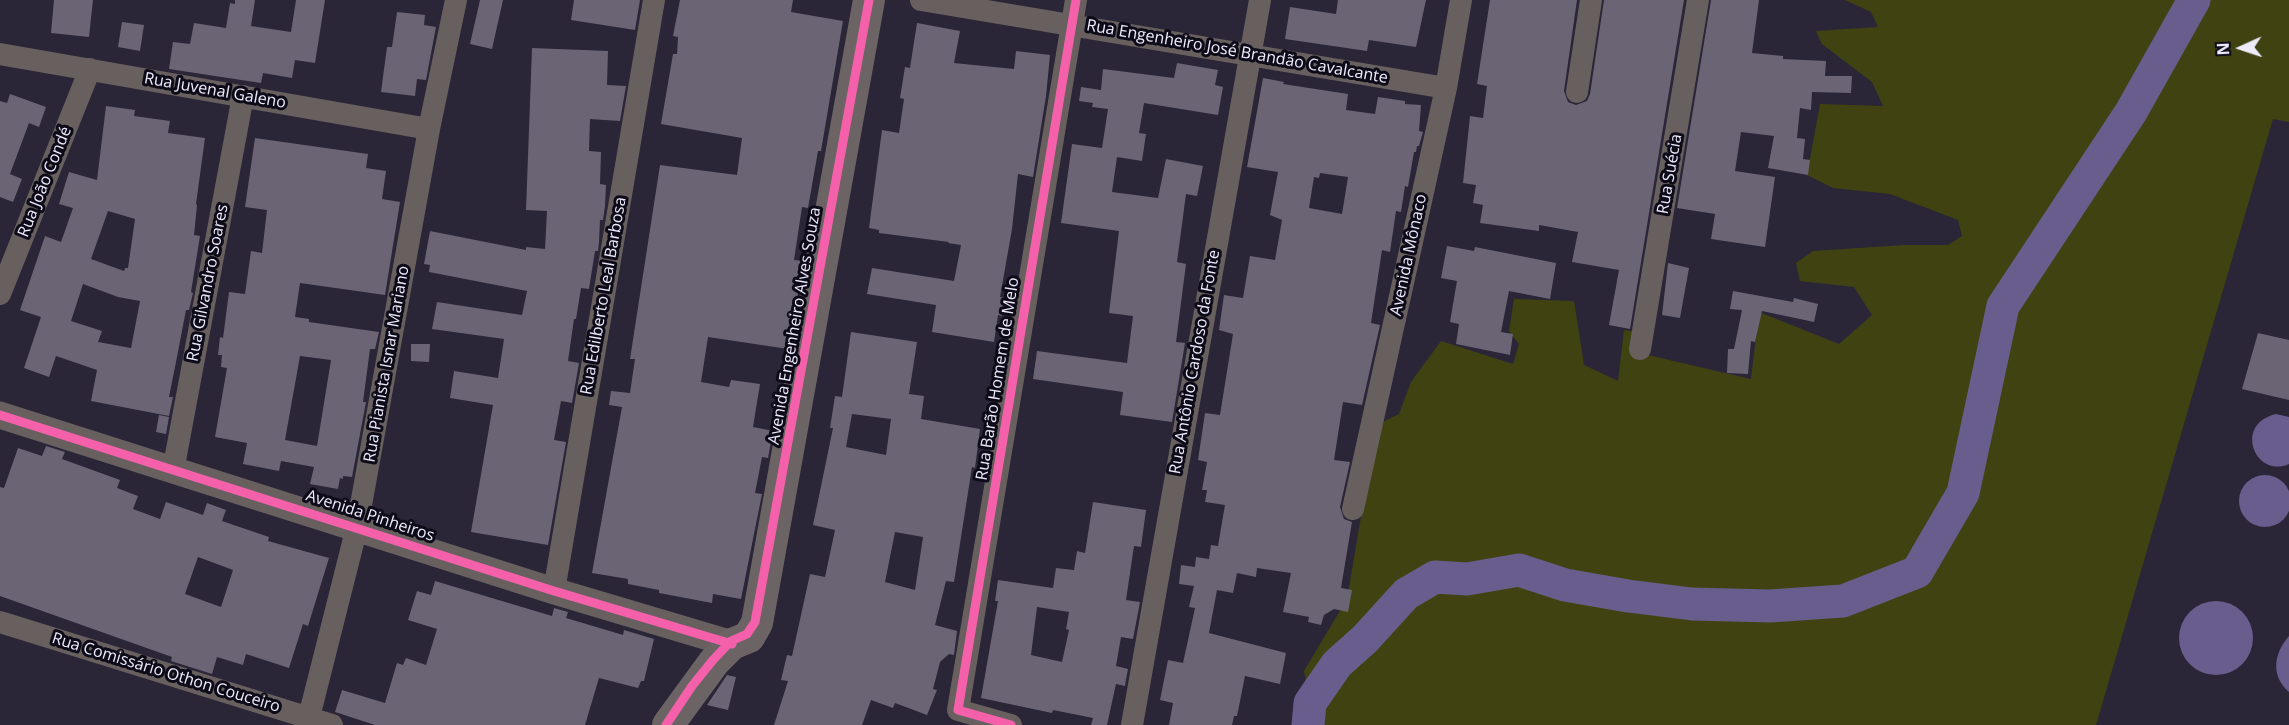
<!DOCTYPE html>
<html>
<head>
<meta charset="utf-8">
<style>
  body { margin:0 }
  #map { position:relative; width:2289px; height:725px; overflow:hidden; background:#2a2537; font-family:"Open Sans",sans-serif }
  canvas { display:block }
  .north { position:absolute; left:2211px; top:18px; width:60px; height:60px; -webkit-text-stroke:4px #0e0b19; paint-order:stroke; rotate:267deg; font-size:16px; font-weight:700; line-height:24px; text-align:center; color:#eeebfd }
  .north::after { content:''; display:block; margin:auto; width:21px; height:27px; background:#eeebfd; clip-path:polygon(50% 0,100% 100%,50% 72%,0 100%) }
</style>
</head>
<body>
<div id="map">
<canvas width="2289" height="725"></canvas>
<div class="north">N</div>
</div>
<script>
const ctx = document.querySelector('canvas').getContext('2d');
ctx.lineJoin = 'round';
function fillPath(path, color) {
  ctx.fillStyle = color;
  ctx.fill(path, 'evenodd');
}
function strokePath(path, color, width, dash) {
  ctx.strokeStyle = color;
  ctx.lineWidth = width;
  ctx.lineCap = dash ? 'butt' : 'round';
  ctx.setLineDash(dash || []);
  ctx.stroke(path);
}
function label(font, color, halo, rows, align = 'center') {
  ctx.font = font + ' "Open Sans",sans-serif';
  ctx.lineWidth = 6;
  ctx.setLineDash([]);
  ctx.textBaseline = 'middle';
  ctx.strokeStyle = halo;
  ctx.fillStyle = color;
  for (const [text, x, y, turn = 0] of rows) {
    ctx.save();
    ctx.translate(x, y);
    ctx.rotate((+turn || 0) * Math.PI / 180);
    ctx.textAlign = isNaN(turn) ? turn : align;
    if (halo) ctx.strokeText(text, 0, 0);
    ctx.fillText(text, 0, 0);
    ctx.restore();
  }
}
fillPath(new Path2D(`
  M1845,0H2289V122L2273,119L2096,725H1308L1310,703L1304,671L1347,599L1361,517L1363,487L1381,423L1399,414L1411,382L1441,341L1513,364L1519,344L1509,331L1514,299L1574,301L1584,365L1618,381L1624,330L1636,332L1635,352L1751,379L1759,312L1839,344L1872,315L1854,287L1800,281L1796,263L1813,251L1904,245H1948L1962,236L1958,220L1890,194L1833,188L1807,175L1820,104L1883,106L1872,82L1822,44L1816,31L1878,27L1871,12Z`), '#404311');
fillPath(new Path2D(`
  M2276,414L2289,417V464C2255,479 2233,424 2276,414Z
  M2239 501a26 26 0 1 1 52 0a26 26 0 1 1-52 0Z
  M2179 638a37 37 0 1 1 74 0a37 37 0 1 1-74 0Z
  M2289,636V692C2270,676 2274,653 2289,636Z`), '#685d8d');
strokePath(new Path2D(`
  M1308,725L1310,703L1337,664L1365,639L1406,594L1435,577L1467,579L1519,570L1565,585L1628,596L1692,604L1770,606L1843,601L1917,572L1963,493L2003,306L2131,112L2194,0`), '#685d8d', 33);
fillPath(new Path2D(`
  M54,0H93L89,37L51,33Z
  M235,0H255L251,26L291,32L296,0H325L315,63L295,60L292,78L263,73L261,83L169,69L173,42L190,44L194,23L226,28L230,3L235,4Z
  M480,0H503L492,49L470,44Z
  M574,0H640L635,30L571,20Z
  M680,0H793L791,12L843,21L821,151H818L808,208L802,207L794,260L804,261L788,349L708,337L701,382L729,387L731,380L760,384L753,427L773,431L768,458L762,457L755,493L762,494L741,599L713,594L712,603L659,593V590L628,584V579L592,573L622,407L609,405L611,391L630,393L635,359H630L660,165L737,175L742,138L661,124L673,54H677L678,37L673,36Z
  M1338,0H1426L1416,47L1369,40L1367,51L1285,39L1290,7L1336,14Z
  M1490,0H1577L1564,91L1568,102L1576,105L1587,101L1590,94L1604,0H1684L1630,329L1609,325L1619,270L1572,262L1578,232L1539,225V231L1480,223L1483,205L1473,203L1476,185L1463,183L1470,116L1483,118L1487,86L1477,84Z
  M1711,0H1759L1752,53L1783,56V59L1826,61L1825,76H1852L1851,93L1812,92L1811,110L1800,108L1797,138L1805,139L1803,159L1810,160L1808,175L1768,168L1774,136L1741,132L1735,171L1775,177L1765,247L1711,239L1715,214L1677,208Z
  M397,12L425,15L424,25L436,27L426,80L417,79L415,96L381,92L387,47H392Z
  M122,22L144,25L140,51L118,47Z
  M917,23L960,31L954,63L1014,69L1016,51L1050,55L1046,96L1033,177L1018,174L1012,229L1000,297L1005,298L1002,316L998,315L994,342L932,332L936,305L867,294L872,268L954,281L961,245L948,243L949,242L879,233V230L869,228L882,130L899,133L904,99L900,98L905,67L910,68Z
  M532,48L608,51L607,85L626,86L620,121L590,119L589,151L601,152L600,184L606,185L605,206L603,220H600L599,242L598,251H595L589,289L581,288L576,319H574L568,361L579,363L572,403L561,401L554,440L566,442L548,545L471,532L493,405L450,398L454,371L498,378L504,339L432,329L437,302L522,315L527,291L429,272L430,265L424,264L430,231L526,250V247L545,249L547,211L526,210Z
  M1177,63L1218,70L1215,85L1223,87L1218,115L1144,103L1139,133L1146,134L1142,161L1117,157L1112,192L1158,198L1166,159L1203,166L1197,196L1186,194L1177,262L1186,264L1176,342L1185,343L1172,422L1120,415L1123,392L1033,379L1037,351L1127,363L1133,316L1109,313L1119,231L1061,223L1072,144L1102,148L1108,109L1092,107L1093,103L1079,101L1081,87L1101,90L1103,69L1174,78Z
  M1263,78L1284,82L1283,84L1348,94L1346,110L1375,114L1378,97L1405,101V104L1421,105L1419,131L1423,132L1419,146H1417L1416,152H1414L1408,187L1405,186L1401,212L1396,211L1390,252L1382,250L1371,323L1380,325L1362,405L1343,402L1334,460L1350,462L1340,507L1344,519L1352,522L1341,588L1352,590L1348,612L1334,609L1324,615L1321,625L1308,622L1309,617L1283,612L1291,573L1257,568L1256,577L1237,573L1233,593L1217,590L1209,633L1286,653L1280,684L1245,676L1237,716H1234L1232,725H1169L1173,703L1160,700L1168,660L1183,663L1195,608L1189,607L1194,586L1179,584L1181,565L1195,567L1196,557L1209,559L1211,545L1218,546L1225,505L1205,502L1207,490H1202L1207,462L1198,460L1205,413L1220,415L1233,334L1219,330L1224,295L1243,298L1250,256L1275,260L1282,220L1270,215L1278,172L1247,167ZM1320,173L1348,177L1342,214L1309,208L1314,177L1319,178Z
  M10,94L46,107L39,127L29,123L10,174L22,179L13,202L0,197V101L7,103Z
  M106,106L135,110L134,116L170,121L168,133L205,138L196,204L197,205L194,235L200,236L191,292L193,293L189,310H186L177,357L169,397H173L169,416L91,401L97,370L56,356L49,377L24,368L41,317L20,310L45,236L61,242L73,208L59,204L69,172L97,180ZM108,211L135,219L128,268H125L124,271L91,259ZM83,284L118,297L140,301L131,348L98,342L102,331L71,321Z
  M255,138L368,154L366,168L386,171L382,199L400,202L385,295L300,283L295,317L309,319V322L379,332L375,349H370L363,402H366L352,477L343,476V479L340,478L338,489L310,484L314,467L281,461L279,471L243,464L247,443L215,437L227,368L221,367L222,355H218L220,337L223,338L229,292L245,294L251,251L262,253L267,210L245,207ZM300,356L331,360L317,446L285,440Z
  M1447,246L1474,251L1475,247L1556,263L1550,299L1509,291L1501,332L1513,334L1510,355L1456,344L1459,324L1450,322L1457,281L1441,278Z
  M1668,263L1689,268L1680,318L1662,315Z
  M1733,291L1793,302L1794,298L1818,304L1814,322L1762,311L1755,342L1751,341L1748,374L1727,373L1728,349H1734L1742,310L1730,309Z
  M851,332L917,342L909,394L924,396L921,419L980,429L975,468L972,467L954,582L946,581L935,625L957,631L954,655L949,654L940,662L933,689L937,690L927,715L895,703L893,708L871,700L862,725H774L788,681L781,680L787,655L792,656L810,574L825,577L835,530L813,525L833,428H830L835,396L842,397ZM852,414L891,419L886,455L846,447ZM895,532L923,537L915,590L885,582Z
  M2258,333L2289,340V400L2242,389Z
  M411,344H430L429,362L411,361Z
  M159,415L169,417L166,434L156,432Z
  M46,446L65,452L62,459L120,480L117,488L138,496L133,509L160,519L166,502L203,515L207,503L226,510L222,521L269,537L268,541L329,558L308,626L303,624L289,668L246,654L243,665L217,657L212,674L171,661L172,657L0,596V487L4,488L18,448L42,456ZM198,557L233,570L221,607L185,594Z
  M1093,502L1146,510L1141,547L1134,546L1126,600L1140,602L1133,639L1121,637L1116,666L1128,669L1126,679L1125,686L1116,684L1107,725H1091L1093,718L1053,710L1052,713L981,698L998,601H995L998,580L1053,588L1056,568L1074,570L1077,551L1085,553ZM1037,607L1069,612L1066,629L1069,630L1062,662L1031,655Z
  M435,581L552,616L554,608L568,612L566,618L623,635L624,630L654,639L644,681H641L638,688L599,678L585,725H375L335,712L342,690L385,703L397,663L403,665L406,658L426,665L437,629L408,620L417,591L431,595Z
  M727,675L736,677L728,710L707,705Z`), '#6b6474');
strokePath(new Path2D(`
  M921,0L1446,88
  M0,54L429,129
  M1577,92L1591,0
  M0,294L90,69
  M1640,349L1698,0
  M173,471L243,96
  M1353,509L1446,88L1461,0
  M554,591L654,0
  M0,622L332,725
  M307,725L357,527L429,129L456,0
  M1011,725L958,710L1076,0
  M1132,725L1260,0`), '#68605f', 22);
strokePath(new Path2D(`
  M0,415L554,591L732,644`), '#68605f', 27);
strokePath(new Path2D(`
  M668,725L714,662L732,644L749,637L757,623L869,0`), '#6b6364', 32);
strokePath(new Path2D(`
  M0,415L554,591L732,644
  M666,725L692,686L713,660L731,641L747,634L755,622L869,0
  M1011,725L958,710L1076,0`), '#f560ab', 9);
label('16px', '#eeebfd', '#0e0b19', [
  ["Rua Engenheiro José Brandão Cavalcante",1237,52,10],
  ["Rua Juvenal Galeno",215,91,10],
  ["Rua Suécia",1670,174,-80],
  ["Rua João Condé",45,182,-68],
  ["Avenida Mônaco",1409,255,-78],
  ["Rua Gilvandro Soares",208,283,-79],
  ["Rua Edilberto Leal Barbosa",604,296,-80],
  ["Avenida Engenheiro Alves Souza",795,326,-80],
  ["Rua Antônio Cardoso da Fonte",1195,362,-80],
  ["Rua Pianista Isnar Mariano",387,364,-80],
  ["Rua Barão Homem de Melo",998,379,-81],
  ["Avenida Pinheiros",370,516,18],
  ["Rua Comissário Othon Couceiro",166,673,17]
]);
</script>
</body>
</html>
